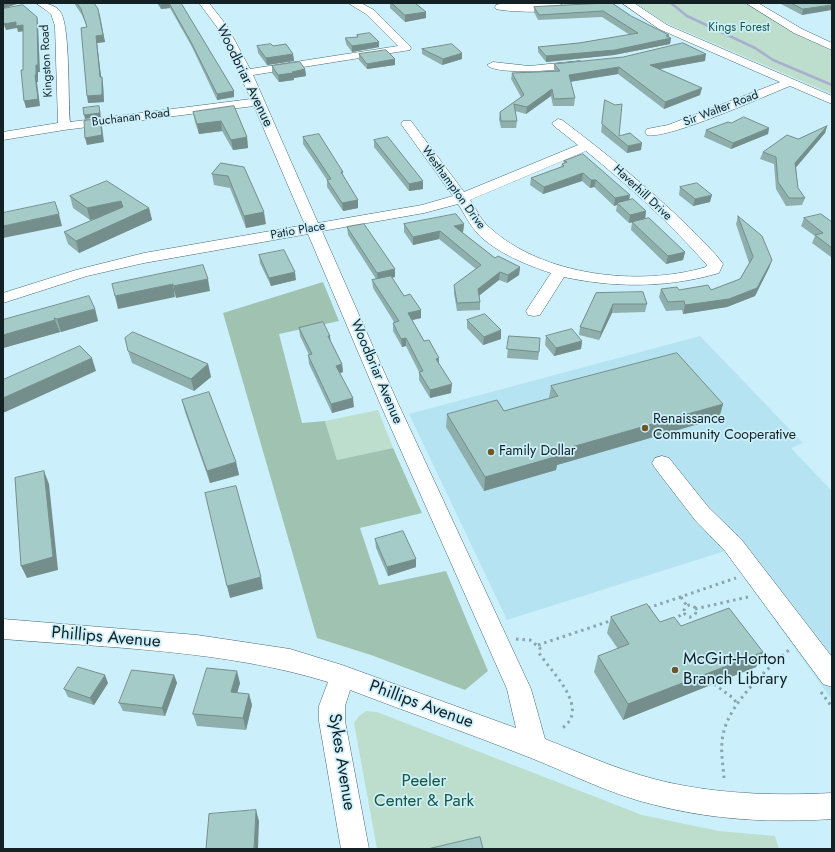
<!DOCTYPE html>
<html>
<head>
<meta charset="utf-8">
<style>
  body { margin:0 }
  #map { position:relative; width:835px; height:852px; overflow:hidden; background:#cbf0fb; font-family:Jost,sans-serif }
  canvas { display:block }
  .frame { position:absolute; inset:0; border:4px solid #132024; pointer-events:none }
</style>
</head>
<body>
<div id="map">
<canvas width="835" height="852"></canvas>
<div class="frame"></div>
</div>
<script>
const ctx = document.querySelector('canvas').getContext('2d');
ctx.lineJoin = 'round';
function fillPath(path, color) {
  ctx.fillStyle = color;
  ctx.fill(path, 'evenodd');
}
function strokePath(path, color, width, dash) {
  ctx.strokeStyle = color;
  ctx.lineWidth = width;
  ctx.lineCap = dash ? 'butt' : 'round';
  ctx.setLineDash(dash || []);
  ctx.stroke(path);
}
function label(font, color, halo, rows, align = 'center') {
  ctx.font = font + ' Jost,sans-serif';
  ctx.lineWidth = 3.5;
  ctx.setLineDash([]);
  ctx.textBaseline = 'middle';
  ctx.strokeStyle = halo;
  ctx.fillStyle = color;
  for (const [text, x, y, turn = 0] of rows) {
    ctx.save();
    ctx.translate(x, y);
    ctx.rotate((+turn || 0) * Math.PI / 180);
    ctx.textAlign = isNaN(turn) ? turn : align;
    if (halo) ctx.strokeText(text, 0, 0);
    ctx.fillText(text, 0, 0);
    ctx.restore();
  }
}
fillPath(new Path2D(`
  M700,336L803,443L791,448L832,491V700L725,551L507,620L409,414Z`), '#b6e3f1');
fillPath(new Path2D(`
  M635,3H745L789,30L832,51V94L666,23Z
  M378,410L393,448L337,460L325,421Z
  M366,711L377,712L642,815L719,831L775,836L779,849H377L354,723L359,716Z`), '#bddecd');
fillPath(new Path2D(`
  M323,282L339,321L279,334L302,423L325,421L337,460L393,448L422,513L360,528L379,585L446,571L488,671L465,690L371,655L317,638L223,313Z`), '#a0c3b1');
strokePath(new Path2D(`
  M671,3L687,16L755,48L773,60L832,85`), '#a7b0cf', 2.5);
const minor = new Path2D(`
  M36,3C45,3 56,4 61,13C70,28 68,99 70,122L251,99L217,27L199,3H209L227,26L250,69L398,46L366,14L348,3H361L374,10L410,46L411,48L410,50L253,75L318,223L422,205L453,196L401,124L403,121H411L464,192L578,145L554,126L552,123L558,119L562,120C607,154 650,189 690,228C701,240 714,251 723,264L719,273C668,288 615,288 564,277L540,315L534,316L528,315L526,311L551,273C526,265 495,252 477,233C469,224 464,213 458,204L424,213L322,231L397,401L531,689L545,739C581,753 616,769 654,779C712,794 772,796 832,793V819C772,823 713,820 655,805C612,795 571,774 531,758C471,734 410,713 350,690L345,706V721L369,849H341L319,721V706L328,682C224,650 111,648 3,639V619L197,635L290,649L342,665L516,728L507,689L379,401L308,234L144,263L87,276L3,303V293L76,270L144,253L305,225L254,106L64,130L3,140V132L58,123L55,26L51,14ZM586,151C629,186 670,223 707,265L706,267C639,287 542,276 489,227C481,220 476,209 470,200Z
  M622,3H634L667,25L832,96V104L790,86C765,96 667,140 647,135L645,132L647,129L668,125L780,82L659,29Z
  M746,3H758L802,29L832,43V50L794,33Z
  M500,4H560L565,7C559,14 507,12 496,9L495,7L496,5Z
  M580,61L586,64L584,66C569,70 496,76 487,65L493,62L529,66Z
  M662,456L669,458L709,508L741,539L832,657V687L823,684L725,551L695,520L655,468L652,463L655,458Z`);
strokePath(minor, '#476871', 1);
strokePath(new Path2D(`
  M681,597L687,606
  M684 611a6 6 0 1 1 12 0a6 6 0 1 1-12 0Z
  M648,608L736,578
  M695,609L748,597
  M673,620L684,613
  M516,639L530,640L540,648L539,653C550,670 579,697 571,718C569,723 564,726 561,730
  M538,645L613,620
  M714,684L733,698L738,705
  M821,692L832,707
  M724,778C723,764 720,749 723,735C729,703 766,670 790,649`), '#89a5ae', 3, [2.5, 4]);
fillPath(minor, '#fff');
fillPath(new Path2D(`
  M74,3H94L100,15L105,42L97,43L101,77H102L103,84L104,102L88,103L87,27L82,15Z
  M157,3H181L234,91V97L217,100L192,47L170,8L161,9Z
  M390,3H415L426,12V18L405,22L390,8Z
  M612,3L631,16L671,38L670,44L614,55L546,62L538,52V47L579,43L630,35L602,17L538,20L534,12V7Z
  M779,3H832L802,15Z
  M357,35L379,42V47L352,52L346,44L345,38L357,37Z
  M257,46L293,54L294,61L267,65L258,53Z
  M422,49L462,59L442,65L422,54Z
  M359,54L395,59V65L367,69L359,60Z
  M705,61L660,69L700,95L664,109L618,74L570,82L575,98L574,106H553L551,96L526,114L515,111L517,121L516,128H501L499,119L500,112L521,97L511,79L512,73L554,71V64Z
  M272,66L305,69L306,76L294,78V80L279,82L272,73Z
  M605,100L619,136L641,150L627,153L601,132Z
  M234,106L247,137L248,148L233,150L222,131L199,134L195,122L193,112Z
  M731,123L769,128L768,134L731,149L704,137L706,130Z
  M827,126L825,133L796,167L798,188L805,198L802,205L786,206L776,189L774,164L760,159L763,152L798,139Z
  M303,137L343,172V175L358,200V208L343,211L327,187V180L303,144Z
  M374,140L423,189L409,191L374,147Z
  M564,161L629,200L646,211L645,219L629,223L616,211L617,205L614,206L594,187L590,188L582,181L543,194L530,185L531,178L561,167L562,164L564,163Z
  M221,163L266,224L246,228L230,188L214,185L212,174Z
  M680,187L710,202L693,206L679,195Z
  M70,196L149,208L152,220L79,253L68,244L64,232L97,218L90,220L73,208Z
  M738,216L772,260L769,268L755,296L727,307L683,314L682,310L666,311L659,297L661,289L679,290H711L740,279L749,263L736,224Z
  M804,218L832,222V260L831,259V257L812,243L815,236L801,226Z
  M632,222L685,252L683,260L666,264L631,230Z
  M404,224H464L463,232H462L495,258L520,267L519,275L507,283L499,280L479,296L480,302V310L457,311L454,293V285L476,269L439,239L413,245L404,232Z
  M347,227L395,269V277L392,278L404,296L421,310V318L412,320L424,341L439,364L451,393L430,398L419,380V372L406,346L402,347L393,331V323L394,322L373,288L372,280L376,279L348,235Z
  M259,255L296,280L271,286L260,263Z
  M596,293L647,304L645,312L612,313L599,340L579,335L580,327Z
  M95,309L98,321L61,332L59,331L60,332L3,348V320Z
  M467,320L501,330V339L483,345L467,328Z
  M299,328L331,342L342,364L343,372L340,373L354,407L332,413L309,364L308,355H309L300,336Z
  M509,336L539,352L538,360L507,358Z
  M546,336L582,341L581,349L554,356L545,345Z
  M128,351L208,364L211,377L194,391L132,363Z
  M551,386L723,404L719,418L557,465L556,470L484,491L446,427L447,414L504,411L549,398Z
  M182,400L236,462L239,475L210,483L185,412Z
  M375,539L416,567L388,576L376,548Z
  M611,617L660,622L763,652L756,667L623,720L594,672L598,656L618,649L607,633Z
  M174,675L177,683L165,716L123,711L119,703Z
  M108,683L94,705L68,697L64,689Z
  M240,683L237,693L249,694L252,705L246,730L197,726L193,714Z`), '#8eafac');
fillPath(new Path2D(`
  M3,3H17V4L3,9Z
  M169,3L170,8L161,9L160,5Z
  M832,5V10L802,15L803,9Z
  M98,9L105,42L97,43L102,84L100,77L96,36Z
  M426,12V18L405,22V15Z
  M37,17L38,23L40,72H38V82H37L40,106L26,108L24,101L35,75L36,65Z
  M3,19L16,22L23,25L25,31L18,32L17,28L6,30L4,25L3,26Z
  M669,35L668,38H671L670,44L614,55L546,62V56Z
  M379,42V47L352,52V46Z
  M462,53V59L442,65L443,59Z
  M293,54L294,61L267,65L266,58Z
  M706,54L705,61L649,71L650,65Z
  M395,59V65L367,69V64Z
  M619,67L618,74L568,82L569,75Z
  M305,69L306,76L294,78V80L279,82L278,75L292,72Z
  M102,77L103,84L104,102L88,103L87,96Z
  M702,88L700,95L664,109L665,102Z
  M552,89L551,96L526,114L527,107Z
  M234,91V97L217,100V94Z
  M99,106L101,117L85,119L84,115Z
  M100,119L102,127L104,142L87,145L85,138Z
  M221,121L222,131L199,134L197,124Z
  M827,126L825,133L793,171L795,163Z
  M769,128L768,134L731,149L733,143Z
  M247,137L248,148L233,150L231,140Z
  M642,143L641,150L627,153L628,146Z
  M583,173L582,181L543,194L544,187Z
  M591,180H596L594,187L590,188Z
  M423,181V189L409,191V184Z
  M630,195L629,202L617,203V205L614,206L615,198Z
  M712,195L710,202L693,206L695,199Z
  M358,200V208L343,211L342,203Z
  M121,201L124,212L90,220L87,208Z
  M149,208L152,220L79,253L76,241Z
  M646,211L645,219L629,223L630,215Z
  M264,212L266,224L246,228L244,216Z
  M59,214L62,226L3,238V226Z
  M464,224L463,232L454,234V226Z
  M440,231L439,239L413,245V237Z
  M685,252L683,260L666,264L668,256Z
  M772,260L769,268L755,296L727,307L683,314L685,305L757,288Z
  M520,267L519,275L507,283L508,275Z
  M395,269V277L378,281L377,273Z
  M295,272L296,280L271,286L269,278Z
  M500,272L499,280L477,297L478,289Z
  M208,279L210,291L176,298L173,286Z
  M173,284L175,297L118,309L115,296Z
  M613,304L612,313L599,340L601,332Z
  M95,309L98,321L61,332L57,319Z
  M421,310V318L408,321V313Z
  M55,320L60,332L3,348V335Z
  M501,330V339L483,345L484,337Z
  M328,336H330L331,344Z
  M406,338V346L402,347L401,339Z
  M582,341L581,349L554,356L556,348Z
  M92,358L96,371L3,413V398Z
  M439,358V367L436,359Z
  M208,364L211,377L194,391L191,379Z
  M342,364L343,372L337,374L336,366Z
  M452,384L451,393L430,398V390Z
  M353,398L354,407L332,413L331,404Z
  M723,404L719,418L557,465L556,470L484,491L485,477L554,452Z
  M236,462L239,475L210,483L207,471Z
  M44,471L49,484L58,570L27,578L21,566Z
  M416,559V567L388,576L387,567Z
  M261,577L263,589L230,598L227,586Z
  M763,652L756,667L623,720L628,704Z
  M237,671L240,683L234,704L231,692Z
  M105,675L108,683L94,705L90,698Z
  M174,675L177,683L165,716L162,708Z
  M249,694L252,705L246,730L243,718Z
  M256,810L259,821L258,849H254Z`), '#748e8c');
const building = new Path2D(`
  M77,3H94L98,9L103,35L96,36L100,77H102V95L87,96L81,28L87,27L81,9Z
  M159,3H181L234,91L217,94L191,42L169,3L160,5Z
  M392,3H415L426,12L405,15Z
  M612,3L631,16L669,35L666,36L671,38L615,50L546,56L538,47L579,43L638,33L603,11L539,15L534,7Z
  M791,3H832V5L803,9Z
  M23,5L37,17L38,65H36V75H35L38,99L24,101L21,70H23V25L16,26V22L4,24L3,19V9Z
  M370,33L379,42L352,46L345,38L358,37L357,35Z
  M683,43L706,54L650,65L702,88L665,102L619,67L569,75L575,98L554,99L552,89L527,107L514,104L517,121H501L500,112L524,95L512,73L560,71L554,64L623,57Z
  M271,44L273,46L286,44L293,54L266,58L257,46Z
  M452,44L462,53L443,59L422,49Z
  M386,50L395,59L367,64L359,54Z
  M300,62L305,69L292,72L293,73L278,75L272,66Z
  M605,100L615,105L622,104L619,136L630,133L642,143L628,146L602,124Z
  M99,106L100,113L84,115L83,108Z
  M234,106L247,137L231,140L221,121L197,124L193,112Z
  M744,117L769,128L733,143L706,130L728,122L731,123Z
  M100,119L102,135L85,138L84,121Z
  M827,126L795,163L798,188L805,198H789L778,182L776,157L763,152L787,135L798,139Z
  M319,134L343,172H341L358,200L342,203L327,180L331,179L303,137Z
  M388,137L423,181L409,184L374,140Z
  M583,154L630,195L615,198L596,180H591L583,173L544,187L531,178L564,166L562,164L567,162L564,161Z
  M221,163L244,167L264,212L244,216L228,176L212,174Z
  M107,181L149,208L76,241L64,232L123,207L121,201L87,208L70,196Z
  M697,183L712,195L695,199L680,187Z
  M633,199L646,211L630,215L617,203Z
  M55,202L59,214L3,226V213Z
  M456,214L464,224L454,226L495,258L498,256L520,267L508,275L500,272L478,289L480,302L457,303L454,285L481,265L440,231L413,237L404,224Z
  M821,214L832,222V248L815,235L823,233L804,218Z
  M738,216L762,236L772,260L757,288L729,299L685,305L684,301L668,302L661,289L677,287L679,290L708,285L711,290L740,279L753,257Z
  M649,218L685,252L668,256L632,222Z
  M364,224L395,269L377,273L347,227Z
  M284,250L295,272L269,278L259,255Z
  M203,265L208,279L173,286V284L115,296L112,284Z
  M391,276L404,296L410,294L421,310L408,313L424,341L429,340L439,358L436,359L452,384L430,390L419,372L423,371L406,338L401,339L393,323L399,321L372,280Z
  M643,292L647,304H613L601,332L580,327L596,293Z
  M89,296L95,309L57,319L54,318L55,320L3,335V320Z
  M485,314L501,330L484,337L467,320Z
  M323,322L330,336H328L342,364L336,366L353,398L331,404L308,355L312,354L299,328Z
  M572,329L582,341L556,348L546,336Z
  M133,332L208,364L191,379L128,351L125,338Z
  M509,336L540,338L539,352L507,349Z
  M80,346L92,358L3,398V380Z
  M677,353L723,404L554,452L558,456L485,477L447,414L497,400L504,411L558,396L551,386Z
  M209,392L236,462L207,471L182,400Z
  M44,471L53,557L21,566L15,478Z
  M236,486L261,577L227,586L205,493Z
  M403,531L416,559L387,567L375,539Z
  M647,604L660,622L674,617L681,626L729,608L763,652L628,704L598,656L629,644L611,617Z
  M78,667L105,675L90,698L64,689Z
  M207,668L237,671L231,692L249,694L243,718L193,714Z
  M132,670L174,675L162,708L119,703Z
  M256,810L254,849H206L209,814Z
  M480,837L483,849H428Z`);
fillPath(building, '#a5cbc8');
strokePath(building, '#748e8c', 1);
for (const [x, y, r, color] of [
  [645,428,4,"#6e5526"],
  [491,452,4,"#6e5526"],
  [675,670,4,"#6e5526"]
]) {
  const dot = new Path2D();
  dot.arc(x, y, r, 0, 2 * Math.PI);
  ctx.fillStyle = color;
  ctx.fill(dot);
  strokePath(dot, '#cbf0fb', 1.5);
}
label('12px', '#19563e', '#cbf0fb', [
  ["Kings Forest",739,28]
]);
label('12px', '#132024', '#cbf0fb', [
  ["Kingston Road",47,61,-93],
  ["Sir Walter Road",721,109,-21],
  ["Buchanan Road",131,118,-7],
  ["Westhampton Drive",453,188,54],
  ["Haverhill Drive",642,193,43],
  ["Patio Place",298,231,-10]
]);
label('14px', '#132024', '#cbf0fb', [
  ["Woodbriar Avenue",244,76,64],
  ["Woodbriar Avenue",376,372,67]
]);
label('14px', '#132024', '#cbf0fb', [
  ["Renaissance",653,420],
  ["Community Cooperative",653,436],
  ["Family Dollar",499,452]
], 'left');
label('17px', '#132024', '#cbf0fb', [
  ["Phillips Avenue",106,638,5],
  ["Phillips Avenue",421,705,20],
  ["Sykes Avenue",341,762,81]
]);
label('17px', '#132024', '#cbf0fb', [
  ["McGirt-Horton",683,660],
  ["Branch Library",683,680]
], 'left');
label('17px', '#19563e', '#cbf0fb', [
  ["Peeler",424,782],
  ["Center & Park",424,802]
]);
</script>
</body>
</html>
